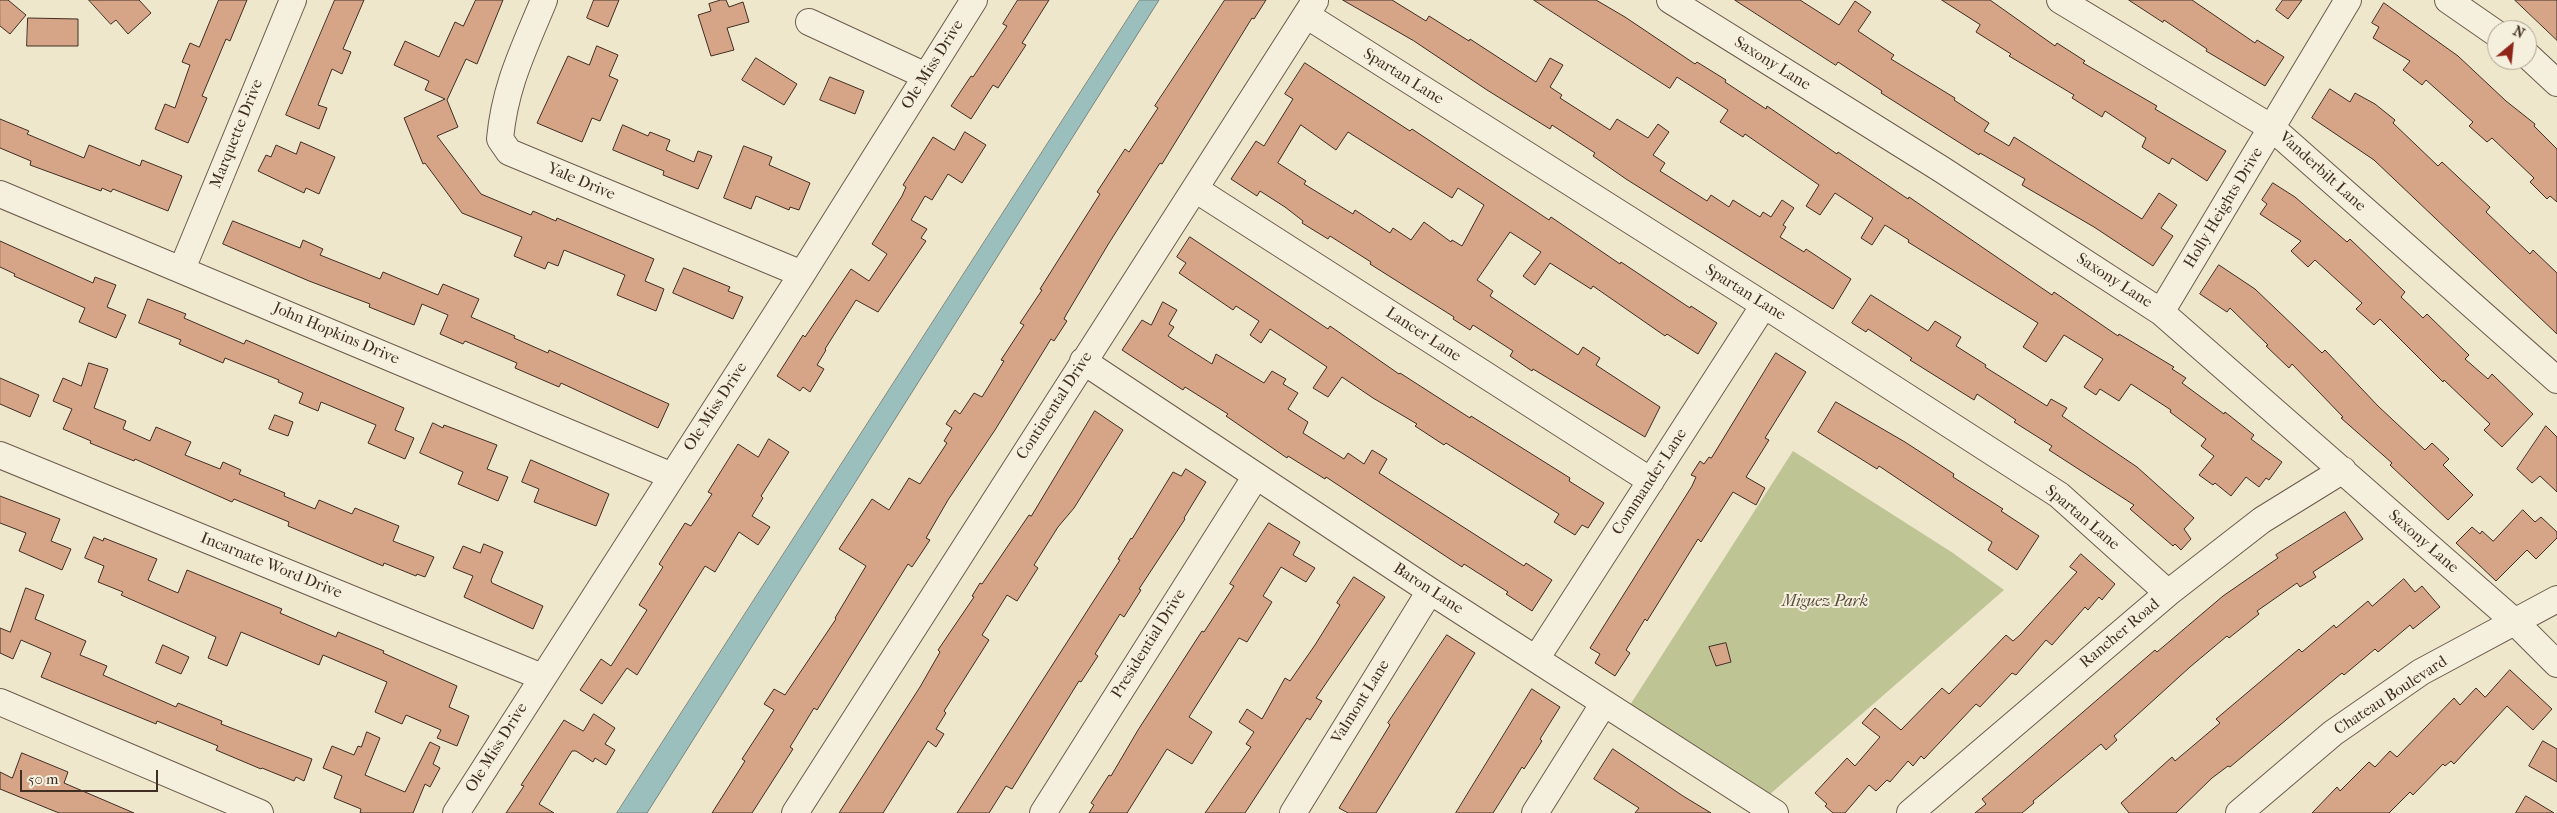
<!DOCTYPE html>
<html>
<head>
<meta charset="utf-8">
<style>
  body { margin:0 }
  #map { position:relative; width:2557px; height:813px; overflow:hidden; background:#efe7cb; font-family:"IM FELL French Canon",serif }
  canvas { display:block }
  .north { position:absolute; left:2487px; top:20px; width:50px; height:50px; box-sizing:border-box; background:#f5efdd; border:1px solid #ada293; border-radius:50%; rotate:28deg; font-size:14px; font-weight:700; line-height:20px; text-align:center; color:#402e23 }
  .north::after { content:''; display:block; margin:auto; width:18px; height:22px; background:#8f2418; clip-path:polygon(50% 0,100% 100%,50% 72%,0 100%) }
  .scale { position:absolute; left:20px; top:770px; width:138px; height:22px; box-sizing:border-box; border:2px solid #402e23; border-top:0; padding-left:6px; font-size:15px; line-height:18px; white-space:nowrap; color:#402e23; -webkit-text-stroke:4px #f5efdd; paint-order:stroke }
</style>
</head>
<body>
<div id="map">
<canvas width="2557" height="813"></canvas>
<div class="north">N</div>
<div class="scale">50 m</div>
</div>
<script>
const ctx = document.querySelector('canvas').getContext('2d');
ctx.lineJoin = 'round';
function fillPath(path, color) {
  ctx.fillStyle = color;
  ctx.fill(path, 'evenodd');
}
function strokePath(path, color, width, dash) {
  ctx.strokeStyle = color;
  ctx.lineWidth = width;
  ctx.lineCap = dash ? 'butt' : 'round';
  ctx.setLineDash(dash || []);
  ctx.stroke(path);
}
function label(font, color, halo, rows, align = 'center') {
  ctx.font = font + ' "IM FELL French Canon",serif';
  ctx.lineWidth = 4;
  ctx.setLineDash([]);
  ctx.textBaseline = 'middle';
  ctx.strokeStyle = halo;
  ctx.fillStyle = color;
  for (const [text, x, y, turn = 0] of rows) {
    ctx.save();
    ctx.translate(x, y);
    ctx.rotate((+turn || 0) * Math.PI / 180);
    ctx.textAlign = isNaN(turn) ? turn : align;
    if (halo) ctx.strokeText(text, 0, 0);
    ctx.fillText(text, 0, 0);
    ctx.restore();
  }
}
fillPath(new Path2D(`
  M1793,451L1953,553L2004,590L1769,795L1630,705Z`), '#bec494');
const water = new Path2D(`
  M1140,0H1159L647,813H617Z`);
fillPath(water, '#9bbfbd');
strokePath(water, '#77857f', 1);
const building = new Path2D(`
  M0,0H8L26,15L10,34L0,26Z
  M89,0H139L151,13L128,34L116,20L111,24Z
  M219,0H247L230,41L226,39L202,96L207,98L188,143L155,129L165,104L175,108L190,65L182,62L190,43L199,47Z
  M335,0H364L343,49L351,52L342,74L332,69L318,105L327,108L319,129L286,115Z
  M476,0H503L477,64L466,59L447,100L458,127L437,136L481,194L531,215L533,211L556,221L557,218L654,259L645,281L664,289L656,311L617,295L625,275L564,250L558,266L548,262L545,269L514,256L522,237L462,213L425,163L423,164L404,118L445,99L425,90L429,81L394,65L405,41L439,57L455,22L463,26Z
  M594,0H619L608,27L587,18Z
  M721,0H726L729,7L743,2L749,22L727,28L734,50L711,56L698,15L711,11L709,4Z
  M1018,0H1049L1022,43L1026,45L998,88L993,85L971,119L951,106L971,76L973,77L1007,26L1003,24Z
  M1225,0H1266L1254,19L1252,18L1162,164L1160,163L1109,243L1066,315L1064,319L1067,321L1054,341L1051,339L995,430L948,500L926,538L930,540L912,567L908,564L817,710L814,708L790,747L793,749L752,813H712L745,761L742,759L774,710L764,704L774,689L785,695L836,619L835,618L866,566L839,549L872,499L889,510L909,478L920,484L947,443L944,441L952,428L946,424L955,410L960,414L974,393L982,397L1004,361L1001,360L1024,325L1020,323L1042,290L1040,289L1100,194L1097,192L1125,149L1129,152L1158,108L1155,106Z
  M1343,0H1392L1426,21L1429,16L1469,41L1470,39L1536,82L1550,58L1563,65L1550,87L1562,95L1560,98L1610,130L1617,119L1648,138L1658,124L1669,132L1653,155L1665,163L1660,171L1707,201L1711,195L1729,207L1733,200L1760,217L1763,212L1771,217L1782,200L1794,208L1783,225L1786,227L1780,237L1804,252L1806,249L1851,279L1833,309L1626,179L1593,156L1595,153L1552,125L1550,129L1487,90L1414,41Z
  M1534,0H1596L1625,17L1695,64L1697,62L1726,80L1725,82L1766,109L1767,106L1837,154L1838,152L1908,199L1909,197L2052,295L2054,292L2118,336L2119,334L2174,367L2172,369L2186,378L2182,383L2224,414L2225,412L2254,435L2251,439L2282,462L2269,480L2266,478L2259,487L2246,477L2231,496L2215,483L2213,485L2199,475L2214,456L2201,446L2206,439L2170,412L2171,410L2131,384L2119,401L2100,389L2096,395L2084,387L2103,359L2064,335L2046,362L2023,347L2038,323L1908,242L1909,240L1885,225L1872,245L1861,238L1873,218L1835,193L1820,215L1806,206L1819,185L1745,134L1743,137L1720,122L1728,110L1677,77L1670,88Z
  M1735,0H1800L1839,25L1855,1L1871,12L1858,31L1894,55L1891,59L1955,98L1954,100L1989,123L1984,131L2009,146L2014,137L2142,219L2159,193L2177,205L2161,228L2173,236L2153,266L2094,227L2022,185L2025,179L1980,153L1979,155L1881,93L1882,91L1838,62L1836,65Z
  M1942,0H1990L2055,46L2057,43L2085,61L2083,63L2157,106L2155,109L2226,151L2207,181L2172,158L2169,164L2142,147L2146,138L2105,111L2102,117L2072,98L2074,95L2009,56L2011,54L1976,32L1980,25Z
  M2129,0H2192L2255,43L2257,40L2284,57L2265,86L2206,51L2207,49L2164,20L2163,22Z
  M2283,0H2302L2288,19L2276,10Z
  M2515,0H2557V40Z
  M2384,3L2458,56L2506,101L2535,124L2534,126L2557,149V202L2550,196L2547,199L2530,182L2534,178L2492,138L2487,142L2469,126L2473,122L2426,80L2422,85L2403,70L2410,61L2373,38L2379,27L2372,23Z
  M28,18L78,19V46H27Z
  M597,46L618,55L609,76L618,80L600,121L592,118L582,142L537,123L568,56L589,65Z
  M756,58L797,84L784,105L742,80Z
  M1305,63L1410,131L1412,129L1549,220L1551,217L1620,264L1621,262L1690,308L1691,306L1717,323L1698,354L1667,334L1665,336L1593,286L1591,289L1550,263L1535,285L1523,276L1541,252L1510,232L1477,280L1493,291L1490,296L1578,355L1583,347L1600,358L1596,365L1660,407L1645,437L1533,369L1532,371L1510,356L1513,351L1473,325L1470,330L1453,319L1454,317L1370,264L1371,262L1330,236L1328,239L1302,223L1303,221L1285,207L1260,191L1257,196L1231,179L1256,141L1264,146L1293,99L1285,94ZM1301,125L1336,150L1348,132L1452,198L1458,188L1484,205L1462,246L1452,240L1451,242L1424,222L1411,240L1393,228L1390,233L1355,210L1353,214L1304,184L1306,181L1278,163Z
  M830,77L864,91L855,114L820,100Z
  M2330,89L2350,102L2355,93L2375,104L2395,120L2393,123L2438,166L2442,162L2490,207L2486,212L2530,254L2533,250L2557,273V334L2374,160L2312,118Z
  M0,119L29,131L27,134L84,158L89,145L140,166L142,160L182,176L168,211L113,189L111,192L102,188L101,191L30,165L31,161L0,148Z
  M623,125L648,136L650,132L670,140L666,150L694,162L698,151L712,156L698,189L663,175L664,171L613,150Z
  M965,132L986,145L962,183L948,174L932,200L925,196L911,220L927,229L921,238L926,241L878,312L856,300L825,349L826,350L817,365L824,369L810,392L803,387L800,391L777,376L803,335L805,337L851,269L869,281L887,254L872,244L902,196L906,187L903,185L933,137L954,150Z
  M301,142L335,157L319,194L306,188L304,193L258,171L266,155L271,157L276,145L296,154Z
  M744,146L772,157L769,165L810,183L799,210L790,207L789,210L756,196L751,209L724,198Z
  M2273,183L2295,197L2347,242L2350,239L2405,292L2401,297L2423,318L2427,314L2469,355L2465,359L2488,379L2492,374L2533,414L2502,447L2484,430L2490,424L2444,380L2443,382L2380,319L2374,325L2356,309L2362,303L2315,260L2308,267L2291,251L2301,241L2260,214L2267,204L2262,200Z
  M233,221L300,248L303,240L323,249L320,255L380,279L383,272L438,295L443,284L479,299L471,317L515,336L514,338L548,353L549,350L669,404L658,428L561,383L559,387L515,368L517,363L465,341L463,344L440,334L448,315L422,304L414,325L369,307L370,304L309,281L223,244Z
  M1190,237L1328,329L1330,326L1399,374L1400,373L1470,418L1471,416L1570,478L1569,481L1604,503L1588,528L1582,525L1575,535L1554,522L1559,514L1446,443L1444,445L1415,426L1417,424L1373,398L1342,377L1328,397L1313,388L1327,367L1270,329L1261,343L1250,335L1259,321L1236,306L1233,310L1179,273L1186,263L1177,257Z
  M0,241L93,283L95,277L116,285L107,307L126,315L116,338L79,322L85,308L14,276L15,274L0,267Z
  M2219,265L2255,289L2322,353L2325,350L2378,406L2425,450L2432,443L2449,459L2443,465L2473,495L2448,520L2390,465L2392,463L2341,418L2343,417L2292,364L2289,368L2266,346L2268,345L2230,308L2227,312L2200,294Z
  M684,268L730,287L728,291L743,297L733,319L673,293Z
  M1871,295L1928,331L1935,321L1961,337L1956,346L1986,365L1985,367L2047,406L2051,399L2067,408L2062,416L2137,467L2194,518L2184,529L2191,539L2181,550L2175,544L2173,546L2130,509L2134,505L2049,450L2052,446L2014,422L2016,420L1977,394L1974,400L1910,360L1912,358L1868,329L1866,332L1852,323Z
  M148,299L186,314L184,318L244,344L246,340L404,408L395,430L414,438L405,459L368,443L376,425L321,402L318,411L299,403L303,393L278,382L279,380L225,358L223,363L179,344L181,340L139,323Z
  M1163,302L1177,310L1169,324L1174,327L1168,336L1212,364L1216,354L1264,383L1272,371L1286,379L1283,384L1298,393L1288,409L1308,422L1303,433L1344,459L1348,453L1364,464L1372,450L1387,459L1379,473L1524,566L1526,563L1552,580L1532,611L1506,594L1508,592L1464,564L1462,567L1326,477L1325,479L1288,456L1287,458L1226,416L1228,414L1185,387L1183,390L1122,350L1142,320L1151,325Z
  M1776,353L1806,372L1765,438L1769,440L1746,477L1765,488L1756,505L1733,492L1701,542L1698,539L1647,621L1645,619L1626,650L1630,653L1615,676L1595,663L1600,654L1590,648L1692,486L1696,477L1691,475L1700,461L1704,464L1709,457L1711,458Z
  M89,363L108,369L94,408L126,421L123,429L150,441L156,427L191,442L185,455L220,469L223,462L241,470L239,474L285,493L284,496L315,509L319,500L352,514L355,508L399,526L393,541L434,557L425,577L417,574L416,576L384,563L383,566L288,526L289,522L234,499L232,502L135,459L134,461L90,443L91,441L63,429L72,409L53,401L63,378L81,386Z
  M0,378L39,395L30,417L0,404Z
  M1836,402L1905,442L1954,474L1953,477L2003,509L2001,511L2039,536L2017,570L1988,550L1992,542L1879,466L1877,469L1818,432Z
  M1095,411L1123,430L1074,508L1058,527L1034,565L1038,568L1017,601L1007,595L982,635L989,640L944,711L946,713L936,729L944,734L936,747L928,741L883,813H839L920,687L940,652L938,650L974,597L972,596L980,583L982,584L1029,515L1031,516Z
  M275,415L293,422L288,436L269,429Z
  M433,423L443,428L444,425L497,445L487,469L508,477L498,501L458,484L463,472L420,453Z
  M2546,426L2557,437V492L2540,476L2532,483L2517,469Z
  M769,439L789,452L761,496L763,498L752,516L770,527L758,545L739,532L715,572L705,566L637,675L627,668L602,704L580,690L601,659L611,666L647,610L639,605L663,567L659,564L685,523L691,526L712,494L708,492L738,444L758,457Z
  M531,460L609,494L596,526L534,502L539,489L522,482Z
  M1186,469L1206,482L1184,518L1185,519L1139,589L1141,590L1124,617L1120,614L1095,654L1098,656L1081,682L1079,681L1012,789L1006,786L989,813H957L1120,560L1118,559L1131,538L1132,539L1173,472L1181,476Z
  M0,496L60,519L51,541L71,549L62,570L19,551L26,533L0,523Z
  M2523,510L2535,522L2541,517L2557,532V538L2536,559L2527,550L2496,581L2456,543L2472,527L2480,534L2482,531L2493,541Z
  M2345,512L2363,539L2313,572L2316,577L2300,587L2297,583L2257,611L2259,614L2229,638L2227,636L2190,667L2114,736L2117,740L2106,750L2101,744L2033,801L2034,803L2022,813H1975L1986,804L1982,799L2155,650L2157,652L2223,596L2278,558L2276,555Z
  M1269,523L1300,542L1293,555L1315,568L1306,582L1281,567L1263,596L1272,602L1247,642L1239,638L1189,717L1212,732L1192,764L1167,749L1127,813H1089L1094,805L1091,803L1109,775L1111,776L1138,730L1202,631L1204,632L1234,586L1230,584Z
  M94,537L103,541L104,538L157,559L148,580L178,593L187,570L282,609L280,613L336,637L338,632L384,651L383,653L457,686L449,707L469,716L457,746L437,738L441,730L406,715L402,724L375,712L387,682L323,655L319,665L241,632L227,666L208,658L216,637L121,595L123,592L98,582L104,566L85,558Z
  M484,544L503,552L491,580L492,583L543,606L533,629L464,597L473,576L453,568L463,546L480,553Z
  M2081,554L2115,584L2102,600L2099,597L2088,610L2085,607L2052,645L2046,640L2016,675L2012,673L1980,707L1976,704L1924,759L1921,756L1913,766L1908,761L1890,782L1887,780L1876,791L1869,785L1845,813H1833L1825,806L1827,804L1815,793L1847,758L1855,766L1880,737L1862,723L1875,708L1901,730L1942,688L1949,694L2006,635L2013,641L2020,635L2077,572L2070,567Z
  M1354,577L1385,597L1316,698L1322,701L1310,720L1307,718L1245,813H1205L1251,747L1246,744L1254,732L1239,722L1247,709L1262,719L1285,678L1290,681L1315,645L1340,605L1337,603Z
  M2404,579L2415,592L2422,586L2440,607L2413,629L2410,625L2378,652L2375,649L2344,675L2342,673L2230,767L2228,766L2212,778L2176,813H2129L2121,803L2172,757L2175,761L2220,723L2216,719L2267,676L2299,649L2302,652L2334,625L2336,628L2368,601L2372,606Z
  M26,588L44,595L35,619L86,641L80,655L107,666L103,675L176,707L178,703L222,721L221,724L312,759L304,781L296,777L294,781L262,768L261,769L216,750L218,746L157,721L156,724L41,677L51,653L21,640L13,659L0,653V628L10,632Z
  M1447,635L1475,653L1376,813H1348L1339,808L1390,725L1388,723Z
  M1726,643L1731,662L1716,666L1709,647Z
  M163,645L189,657L181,674L156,663Z
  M2510,670L2552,709L2533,730L2507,706L2454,764L2451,761L2445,766L2443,764L2413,795L2410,792L2389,813H2312L2337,787L2340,791L2369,762L2375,767L2390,751L2397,757L2454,698L2460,705L2476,688L2485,697Z
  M1532,689L1560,707L1540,739L1542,741L1524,769L1522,767L1493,813H1456Z
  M594,714L615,728L605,744L615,750L606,765L595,758L593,762L576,751H572L539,804L554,813H506L524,786L521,785L564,720L583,731Z
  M367,732L380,738L365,775L405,792L430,742L440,747L433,764L440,768L430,787L425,784L413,813H360L361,809L334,798L342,776L323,768L332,746L354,755L358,746L361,747Z
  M2543,741L2557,749V782L2529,766Z
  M1613,749L1683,796L1711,813H1635L1639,808L1594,779Z
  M22,753L68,772L64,783L134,813H59L0,789V772L12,778Z
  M2526,796L2554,813H2516Z`);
fillPath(building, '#d6a588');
strokePath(building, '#402e23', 1);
const minor = new Path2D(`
  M544,0C524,49 505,85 500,139L509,152L802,274
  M1670,0L1941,169L2161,312L2514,621L2557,664
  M2060,0L2272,128L2557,380
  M2448,0L2497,34
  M1306,15L1764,305L2059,495L2168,593
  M809,22L926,76
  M2527,55L2557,83
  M1195,189L1651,481
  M0,194L672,476
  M182,269L293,0
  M2161,312L2348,0
  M1083,361L1430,591L1775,813
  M0,455L542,677
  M1536,659L1764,305
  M0,702L260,813
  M456,813L802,274L974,0
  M795,813L1315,1
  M1043,813L1256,476
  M1293,813L1430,591
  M1535,813L1604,703
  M1910,813L2168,593L2262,520L2343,470
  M2239,813L2333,733L2421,672L2557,599`);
strokePath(minor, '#6c5c4d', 28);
strokePath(minor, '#f5efdd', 26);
label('16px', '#402e23', '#f5efdd', [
  ["Saxony Lane",1772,64,32],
  ["Ole Miss Drive",933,65,-58],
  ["Spartan Lane",1403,77,32],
  ["Marquette Drive",237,134,-68],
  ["Vanderbilt Lane",2322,172,42],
  ["Yale Drive",581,182,23],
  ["Holly Heights Drive",2224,208,-59],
  ["Saxony Lane",2114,281,33],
  ["Spartan Lane",1745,293,32],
  ["John Hopkins Drive",336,334,23],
  ["Lancer Lane",1423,335,33],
  ["Continental Drive",1055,406,-57],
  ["Ole Miss Drive",716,407,-57],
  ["Commander Lane",1650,482,-57],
  ["Spartan Lane",2082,518,40],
  ["Saxony Lane",2423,542,41],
  ["Incarnate Word Drive",271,566,22],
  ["Baron Lane",1428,589,33],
  ["Rancher Road",2120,634,-40],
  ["Presidential Drive",1149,644,-58],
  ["Chateau Boulevard",2391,696,-33],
  ["Valmont Lane",1361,702,-58],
  ["Ole Miss Drive",497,748,-58]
]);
label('italic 16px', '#594c3a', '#f5efdd', [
  ["Miguez Park",1825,602]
]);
</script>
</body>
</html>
